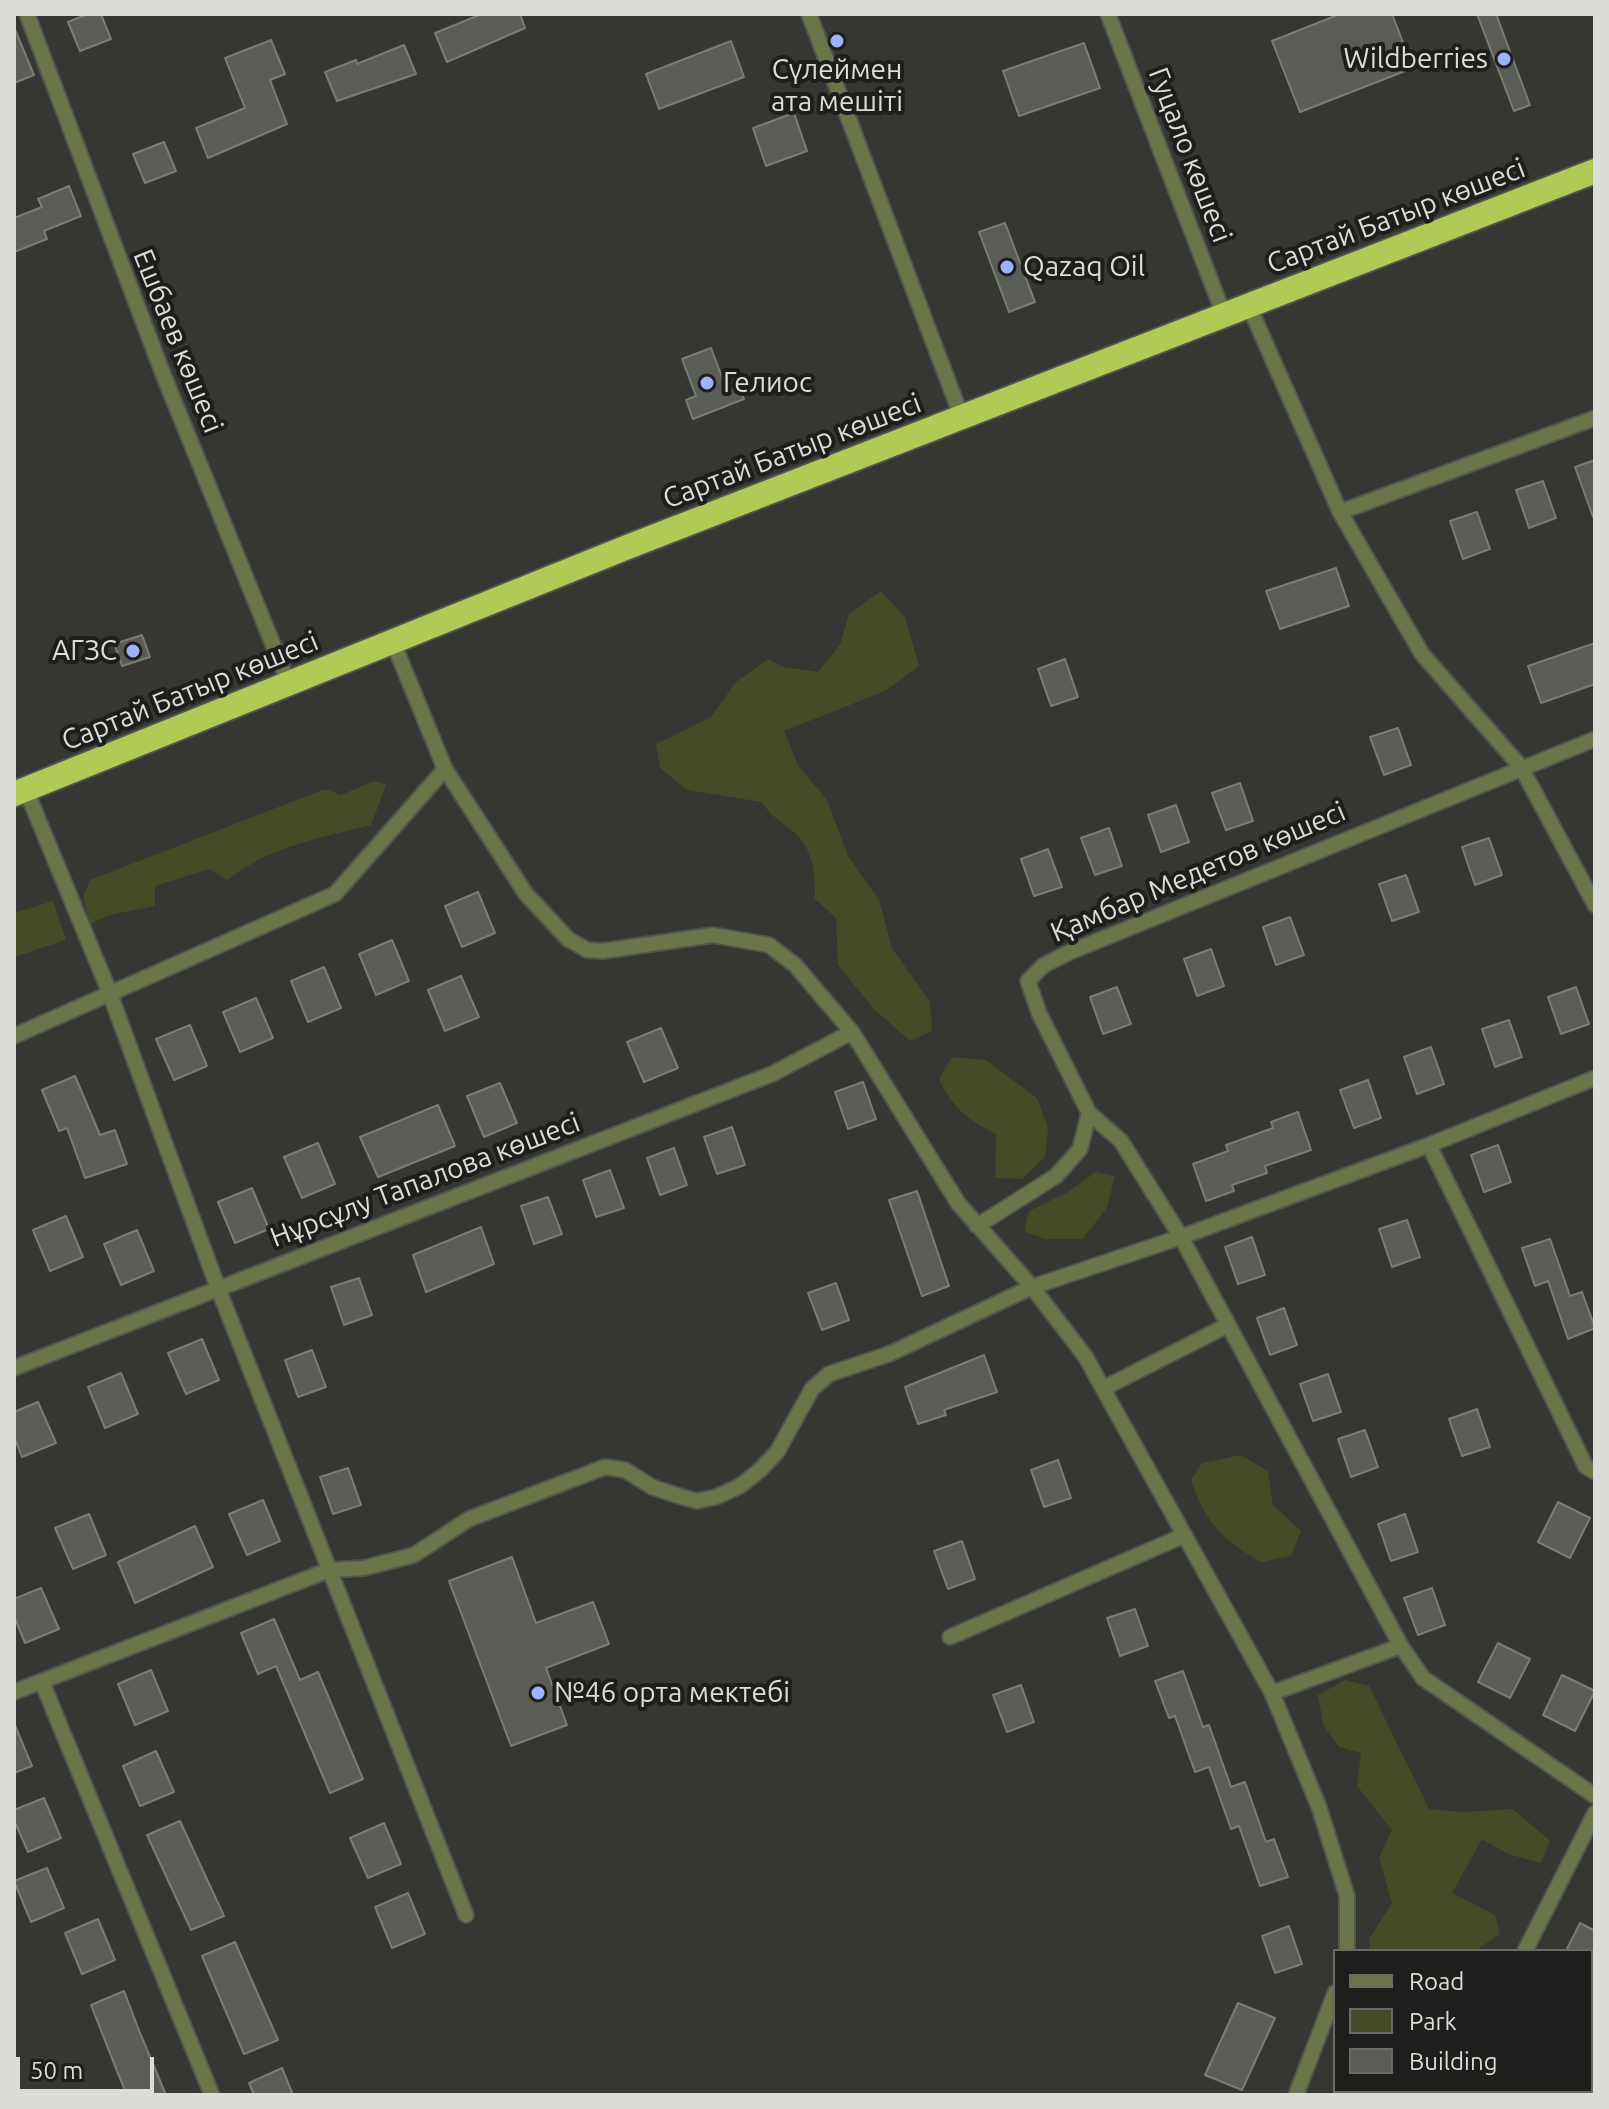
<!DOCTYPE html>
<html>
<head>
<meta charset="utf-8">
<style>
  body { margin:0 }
  #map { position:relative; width:1609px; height:2109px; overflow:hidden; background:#363732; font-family:Ubuntu,sans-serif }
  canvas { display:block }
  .frame { position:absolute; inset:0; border:16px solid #dcddd9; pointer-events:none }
  .legend { position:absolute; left:1333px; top:1949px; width:260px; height:144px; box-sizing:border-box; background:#1e1e1c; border:2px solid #6a6a68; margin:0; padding:10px 14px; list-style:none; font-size:24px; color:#dcddd9 }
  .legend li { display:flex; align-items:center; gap:16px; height:40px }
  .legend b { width:40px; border:2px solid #6a6a68 }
  .scale { position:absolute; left:16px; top:2057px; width:138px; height:36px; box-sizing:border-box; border:4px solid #dcddd9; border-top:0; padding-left:10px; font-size:24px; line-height:28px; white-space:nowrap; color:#dcddd9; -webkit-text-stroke:6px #1e1e1c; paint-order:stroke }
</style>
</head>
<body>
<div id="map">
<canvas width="1609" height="2109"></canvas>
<div class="frame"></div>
<ul class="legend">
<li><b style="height:10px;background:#6a7549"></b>Road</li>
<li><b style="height:22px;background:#434c26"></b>Park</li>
<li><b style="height:22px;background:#5a5c56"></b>Building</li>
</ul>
<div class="scale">50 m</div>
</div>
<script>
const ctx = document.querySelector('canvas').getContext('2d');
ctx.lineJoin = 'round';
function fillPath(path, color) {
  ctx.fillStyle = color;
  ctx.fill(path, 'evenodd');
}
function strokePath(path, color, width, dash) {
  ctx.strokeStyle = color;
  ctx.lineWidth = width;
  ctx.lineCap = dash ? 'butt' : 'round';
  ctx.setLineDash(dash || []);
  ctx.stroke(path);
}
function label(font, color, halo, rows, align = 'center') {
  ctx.font = font + ' Ubuntu,sans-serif';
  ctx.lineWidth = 8;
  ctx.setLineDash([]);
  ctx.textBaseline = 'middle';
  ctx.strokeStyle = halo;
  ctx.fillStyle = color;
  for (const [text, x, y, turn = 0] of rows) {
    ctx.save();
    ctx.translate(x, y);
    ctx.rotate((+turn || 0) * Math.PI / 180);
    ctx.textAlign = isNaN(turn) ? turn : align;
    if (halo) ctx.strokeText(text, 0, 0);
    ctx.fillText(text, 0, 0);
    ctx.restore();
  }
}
fillPath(new Path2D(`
  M881,591L905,617L919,666L885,691L784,731L798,765L827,800L848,856L879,900L892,948L930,1002L932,1031L910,1041L873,1008L838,965L836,918L815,899C815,875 814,851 795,833C782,822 771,817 762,802L687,790L660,768L656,744L711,717L736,682L768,659L783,667L818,672L840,645L849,614Z
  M374,781L386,785L371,825C317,839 273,845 227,880L209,869L155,886V906L109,915L90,924L83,897L90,880L325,789L341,795Z
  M53,901L66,940L14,957V913Z
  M952,1057L986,1060L1037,1098L1048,1128L1045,1157L1022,1179L995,1178L996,1134C969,1121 951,1107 939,1079Z
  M1096,1172L1115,1176L1107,1207L1083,1239H1045L1024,1231L1029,1211L1066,1193Z
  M1241,1455L1268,1471L1273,1505L1301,1531L1291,1556L1261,1562C1223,1540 1205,1523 1191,1480L1202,1463Z
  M1345,1680L1369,1686L1429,1809L1463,1812L1513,1809L1550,1841L1541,1863L1508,1854L1482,1839L1452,1893L1495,1915L1500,1934L1475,1951H1370L1369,1939L1392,1903L1379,1858L1392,1830L1357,1786L1361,1753L1339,1747L1323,1724L1318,1695Z`), '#434c26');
const building = new Path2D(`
  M88,14H101L111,39L80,51L68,22Z
  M482,14H520L525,28L447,62L435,33Z
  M1340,14H1392L1413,68L1300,112L1272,41Z
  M1477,14H1496L1530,105L1514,111Z
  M14,27L34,75L14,83Z
  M271,40L285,74L270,80L287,124L208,158L196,128L245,108L225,58Z
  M731,41L744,77L659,109L646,74Z
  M1084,43L1100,88L1019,116L1003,71Z
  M404,45L416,74L337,101L325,72L356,60L357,64Z
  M794,113L807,151L766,166L753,128Z
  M164,142L176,171L145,183L133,154Z
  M69,186L81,216L44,231L47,239L14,252V218L42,207L38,199Z
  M1005,223L1035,302L1009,312L979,232Z
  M711,348L725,385L737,381L744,399L693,419L686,400L696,396L682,359Z
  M1595,460V516L1593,517L1575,467Z
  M1543,481L1556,518L1529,528L1516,490Z
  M1477,512L1490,549L1463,559L1450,521Z
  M1336,568L1349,606L1280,629L1266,591Z
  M142,635L150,657L122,666L114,644Z
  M1595,643V684L1541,703L1528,666Z
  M1065,659L1078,697L1051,706L1038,669Z
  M1398,728L1411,765L1384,775L1370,737Z
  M1240,783L1253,821L1226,830L1212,793Z
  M1176,805L1189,842L1161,852L1148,815Z
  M1109,828L1122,866L1095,875L1081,838Z
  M1489,838L1502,875L1475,885L1462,847Z
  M1048,849L1062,887L1034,896L1021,859Z
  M1406,875L1419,912L1392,921L1379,884Z
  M478,892L495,933L462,947L445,906Z
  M1290,917L1304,955L1276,965L1263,927Z
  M392,940L409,981L376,995L359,954Z
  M1211,949L1224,986L1197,996L1184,959Z
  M324,967L341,1008L308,1022L291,981Z
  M461,976L479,1017L445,1031L428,990Z
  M1117,987L1131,1024L1103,1034L1090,997Z
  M1576,987L1589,1024L1561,1034L1548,997Z
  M256,998L273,1038L240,1052L223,1012Z
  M1509,1020L1522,1057L1495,1067L1482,1029Z
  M190,1025L207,1066L174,1080L156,1039Z
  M661,1028L678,1068L644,1082L627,1042Z
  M1431,1047L1444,1084L1417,1094L1404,1057Z
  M75,1076L100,1135L115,1130L127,1164L85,1178L67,1128L59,1131L42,1090Z
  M1368,1080L1381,1118L1354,1128L1340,1090Z
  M863,1082L876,1119L848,1129L835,1092Z
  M500,1083L517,1123L484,1137L467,1096Z
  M438,1105L455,1146L378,1177L360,1137Z
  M1298,1112L1311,1150L1265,1166L1267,1173L1232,1185L1234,1191L1206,1201L1193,1164L1228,1151L1226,1145L1273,1128L1271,1122Z
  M732,1127L745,1165L717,1174L704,1137Z
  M318,1143L335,1184L302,1198L284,1157Z
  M1498,1145L1511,1182L1484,1192L1471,1155Z
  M674,1148L687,1185L660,1195L647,1158Z
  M610,1170L624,1208L596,1217L583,1180Z
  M252,1188L269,1229L235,1243L218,1202Z
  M917,1191L949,1286L922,1296L889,1200Z
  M548,1197L562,1234L534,1244L521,1206Z
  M66,1216L83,1257L50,1271L33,1230Z
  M1407,1220L1420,1257L1392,1267L1379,1229Z
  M481,1227L494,1264L426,1292L413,1255Z
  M137,1230L154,1271L121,1285L104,1244Z
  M1252,1237L1265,1275L1238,1284L1225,1247Z
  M1550,1239L1570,1296L1582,1292L1595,1328L1568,1339L1548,1281L1535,1286L1522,1248Z
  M359,1278L372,1315L344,1325L331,1287Z
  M836,1283L849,1320L822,1330L808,1293Z
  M1284,1308L1297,1345L1270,1355L1257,1318Z
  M202,1339L219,1380L186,1394L168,1353Z
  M312,1350L326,1387L298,1397L285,1360Z
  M984,1355L997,1392L944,1410L946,1415L918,1424L905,1387Z
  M121,1373L138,1414L105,1428L88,1387Z
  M1328,1374L1341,1412L1313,1421L1300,1384Z
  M38,1402L56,1443L22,1457L14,1437V1412Z
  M1477,1409L1490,1447L1462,1456L1449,1419Z
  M1365,1430L1378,1467L1351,1477L1338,1439Z
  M1058,1460L1071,1498L1044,1507L1031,1470Z
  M348,1468L361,1505L333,1514L320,1477Z
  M263,1500L280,1541L247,1555L229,1514Z
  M1558,1502L1590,1518L1570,1558L1538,1542Z
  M89,1514L106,1555L73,1569L55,1528Z
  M1405,1514L1418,1552L1391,1561L1378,1524Z
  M195,1526L213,1567L135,1603L118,1562Z
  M962,1541L975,1579L948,1589L934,1551Z
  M512,1557L536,1623L593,1602L609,1644L546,1668L567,1725L511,1746L449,1581Z
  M41,1588L59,1629L25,1643L14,1616V1599Z
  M1432,1588L1445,1625L1418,1635L1404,1598Z
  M1135,1609L1148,1646L1120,1656L1107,1618Z
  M274,1619L300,1680L318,1672L363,1779L330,1793L276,1666L258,1674L241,1633Z
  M1498,1643L1530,1659L1510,1698L1478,1682Z
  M151,1670L168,1711L135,1725L118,1684Z
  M1183,1671L1203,1727L1209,1725L1231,1787L1245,1782L1266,1842L1274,1839L1288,1877L1260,1886L1239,1826L1231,1829L1209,1767L1195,1772L1175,1716L1169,1718L1155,1681Z
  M1562,1675L1595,1691L1575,1731L1543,1715Z
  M1021,1685L1034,1722L1007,1732L993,1695Z
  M14,1723L32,1766L14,1773Z
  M156,1751L174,1792L140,1806L123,1766Z
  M44,1798L61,1838L28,1852L14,1820V1810Z
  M180,1821L224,1916L191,1930L147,1835Z
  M384,1823L401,1864L368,1878L350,1838Z
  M47,1868L64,1908L31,1922L14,1881Z
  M408,1893L425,1934L392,1948L375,1907Z
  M98,1919L115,1960L82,1974L65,1933Z
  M1580,1923L1595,1931V1951H1566Z
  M1289,1926L1302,1964L1275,1973L1262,1936Z
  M235,1942L278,2040L244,2054L202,1956Z
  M124,1991L140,2033L166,2095H127L117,2071L91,2005Z
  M1238,2003L1275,2018L1242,2090L1205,2075Z
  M282,2068L293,2095H254L249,2083Z`);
fillPath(building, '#5a5c56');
strokePath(building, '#7a7c76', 2);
const street = new Path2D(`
  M27,14L163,374L289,684
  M809,14L962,418
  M1108,14L1224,315
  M1249,306L1340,512L1422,654L1521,767L1595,905
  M1340,512L1595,418
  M393,642L445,769L526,894L568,939L587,950L603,951L713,935L769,945L795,965L852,1032L958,1203L1032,1287L1085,1356L1272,1693L1319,1807L1347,1896V1951
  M26,790L109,991L218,1288L466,1915
  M14,1036L335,894L445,769
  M1595,1078L1429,1145L1586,1467L1595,1472
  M1429,1145L1181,1237L1401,1646L1423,1678L1595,1796
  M977,1226L1056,1176L1080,1149L1089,1113L1039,1013L1028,981L1044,965L1070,952L1595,739
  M14,1368L772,1074L852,1032
  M1104,1388L1226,1326
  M950,1637L1185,1535
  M42,1682L212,2095
  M14,1692L329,1570L364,1568L414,1555L469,1519L605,1467L625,1470L652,1487L682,1497L697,1501L716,1497L740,1486L760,1470L777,1452L812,1389L829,1374L889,1354L1032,1287L1181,1237L1121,1141L1089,1113
  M1272,1693L1401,1646
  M1525,1951L1595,1813
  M1296,2095L1335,1993
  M1451,2095L1453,2091`);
const highway = new Path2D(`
  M14,794L630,546L1595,171`);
strokePath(street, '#545550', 18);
strokePath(highway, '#545550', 28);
strokePath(street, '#6a7549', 14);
strokePath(highway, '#b0ca55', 24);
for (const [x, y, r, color] of [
  [837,41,8,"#9db4fd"],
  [1504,59,8,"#9db4fd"],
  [1007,267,8,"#9db4fd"],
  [707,383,8,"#9db4fd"],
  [133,651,8,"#9db4fd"],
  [538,1693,8,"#9db4fd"]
]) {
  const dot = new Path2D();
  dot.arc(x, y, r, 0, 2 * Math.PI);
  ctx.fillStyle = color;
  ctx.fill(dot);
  strokePath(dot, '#1e1e1c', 3);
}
label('28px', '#dcddd9', '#1e1e1c', [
  ["Wildberries",1488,59,"right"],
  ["Сүлеймен",837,70,"center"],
  ["ата мешіті",837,102,"center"],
  ["Qazaq Oil",1023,267],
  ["Гелиос",723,383],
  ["АГЗС",117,651,"right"],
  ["№46 орта мектебі",554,1693]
], 'left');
label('28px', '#dcddd9', '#1e1e1c', [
  ["Гуцало көшесі",1190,155,69],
  ["Сартай Батыр көшесі",1396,216,-21],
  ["Ешбаев көшесі",178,341,68],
  ["Сартай Батыр көшесі",792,451,-21],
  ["Сартай Батыр көшесі",190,691,-22],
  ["Қамбар Медетов көшесі",1198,872,-23],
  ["Нұрсұлу Тапалова көшесі",425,1180,-21]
]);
</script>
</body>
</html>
